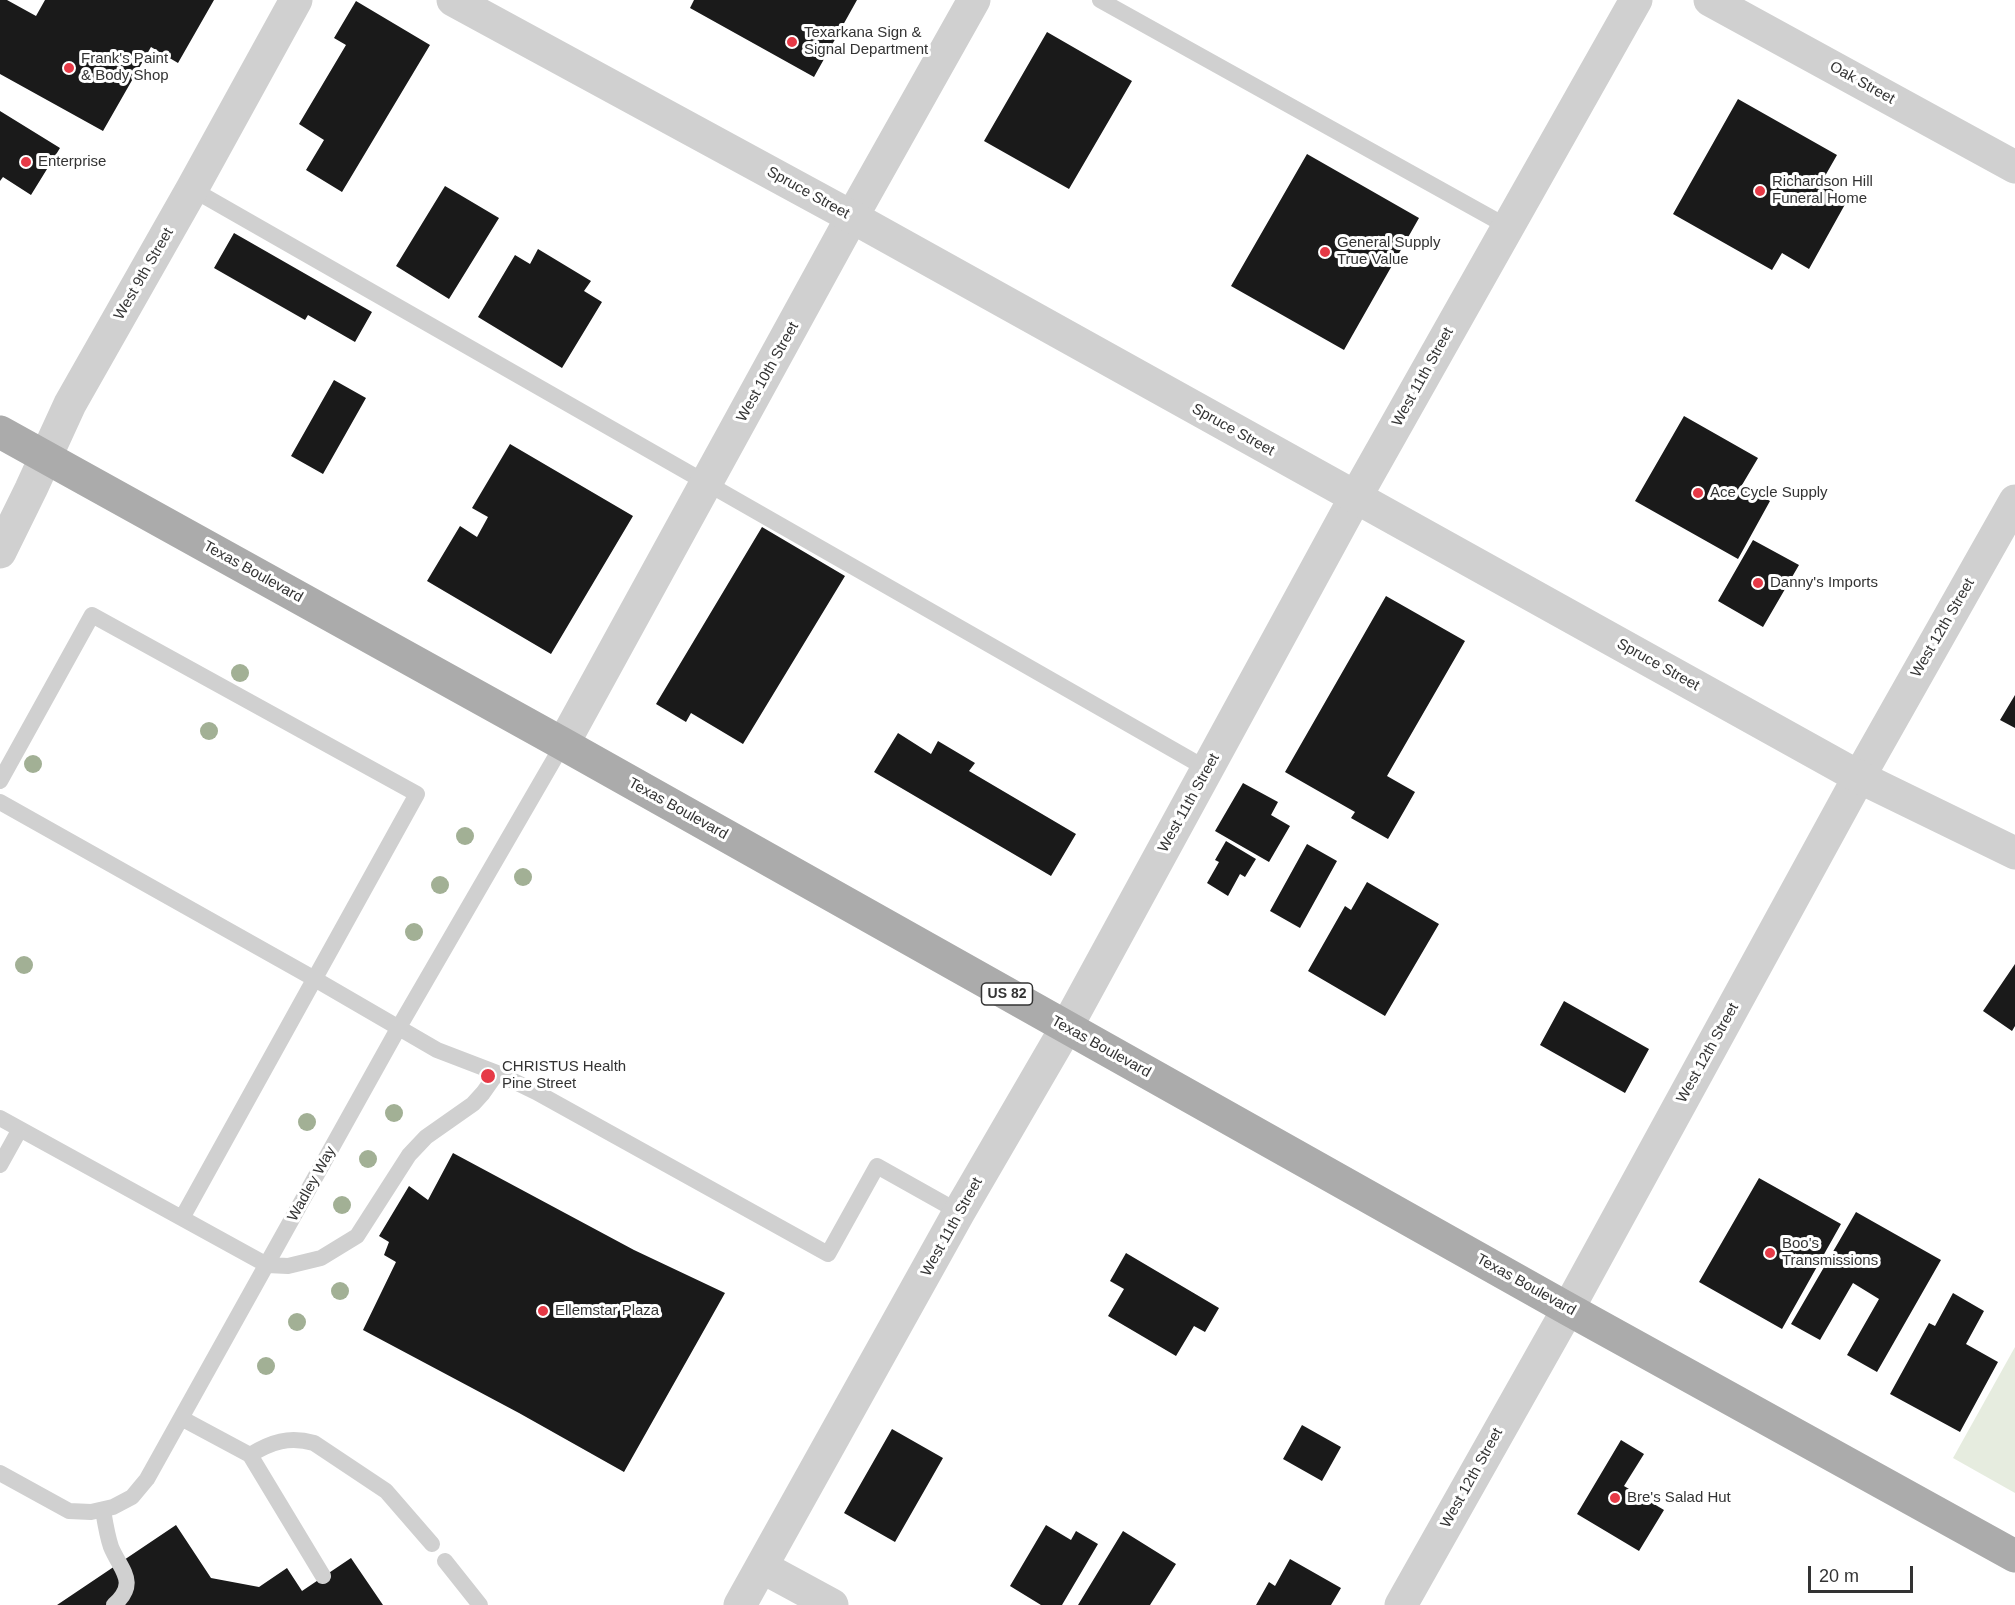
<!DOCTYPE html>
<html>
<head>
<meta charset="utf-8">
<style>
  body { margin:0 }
  #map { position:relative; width:2015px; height:1605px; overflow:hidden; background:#fff; font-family:Helvetica,sans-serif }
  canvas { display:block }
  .scale { position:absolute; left:1808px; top:1566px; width:105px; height:27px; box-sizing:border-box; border:3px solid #333; border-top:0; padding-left:8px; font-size:18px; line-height:21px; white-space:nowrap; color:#333; -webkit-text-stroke:4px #fff; paint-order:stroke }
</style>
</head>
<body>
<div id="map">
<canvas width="2015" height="1605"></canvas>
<div class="scale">20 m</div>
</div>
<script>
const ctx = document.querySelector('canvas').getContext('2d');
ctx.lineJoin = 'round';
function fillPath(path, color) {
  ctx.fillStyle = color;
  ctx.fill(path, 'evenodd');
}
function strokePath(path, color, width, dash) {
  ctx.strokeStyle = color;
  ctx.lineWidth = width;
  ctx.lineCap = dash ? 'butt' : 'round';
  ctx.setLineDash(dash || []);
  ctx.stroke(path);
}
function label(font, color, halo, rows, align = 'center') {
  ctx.font = font + ' Helvetica,sans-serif';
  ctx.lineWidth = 6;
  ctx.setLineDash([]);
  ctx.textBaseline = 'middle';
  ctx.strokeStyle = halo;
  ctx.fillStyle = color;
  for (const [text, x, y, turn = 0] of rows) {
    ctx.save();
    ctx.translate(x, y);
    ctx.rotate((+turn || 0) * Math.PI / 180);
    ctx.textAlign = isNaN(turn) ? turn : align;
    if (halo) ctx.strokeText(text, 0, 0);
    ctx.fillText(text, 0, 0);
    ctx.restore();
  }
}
fillPath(new Path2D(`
  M2015,1347V1493L1953,1458Z`), '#e6ecdf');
fillPath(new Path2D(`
  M0,0H7L36,16L45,0H214L178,63L151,47L103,131L0,74Z
  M694,0H857L814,77L690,8Z
  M356,1L430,45L342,192L306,170L324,140L299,124L346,45L334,38Z
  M1047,32L1132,81L1069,189L984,141Z
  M1738,99L1837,155L1821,183L1848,199L1809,269L1782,253L1772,270L1673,214Z
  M0,111L60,148L31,195L3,177L0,181Z
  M1307,154L1419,218L1344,350L1231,286Z
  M445,186L499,218L449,299L396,266Z
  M234,233L372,312L355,342L308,315L305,320L214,268Z
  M538,249L591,281L584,291L602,302L562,368L478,317L515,255L530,264Z
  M334,380L366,398L323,474L291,456Z
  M1684,416L1758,458L1742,485L1770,501L1738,559L1635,501Z
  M510,444L633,516L551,654L427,581L460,526L477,537L488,517L472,508Z
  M762,527L845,576L743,744L691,713L686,722L656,704Z
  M1753,540L1799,565L1763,627L1718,601Z
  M1386,596L1465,641L1387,776L1415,792L1388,839L1351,818L1355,812L1285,772Z
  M2015,695V728L2000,720Z
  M898,733L931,754L938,741L975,763L969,771L1076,834L1051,876L874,772Z
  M1243,783L1278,802L1271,815L1290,826L1269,862L1215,831Z
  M1226,841L1256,859L1245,877L1240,874L1228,896L1207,883L1219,862L1215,860Z
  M1307,844L1337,861L1300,928L1270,911Z
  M1367,882L1439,924L1385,1016L1308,971L1345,906L1351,910Z
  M2015,964V1026L2012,1031L1983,1011Z
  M1564,1001L1649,1049L1625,1093L1540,1045Z
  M453,1153L634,1250L725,1293L624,1472L519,1413L363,1330L396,1262L384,1255L389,1242L379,1236L409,1186L428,1200Z
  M1759,1178L1841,1224L1782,1329L1699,1282Z
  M1856,1212L1941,1260L1877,1372L1847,1355L1879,1299L1853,1283L1820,1340L1791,1324Z
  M1126,1253L1219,1308L1205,1332L1194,1326L1176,1356L1108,1316L1124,1289L1110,1281Z
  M1953,1293L1984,1311L1966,1344L1998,1362L1960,1432L1890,1394L1929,1323L1935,1326Z
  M1302,1425L1341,1447L1322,1481L1283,1459Z
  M892,1429L943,1458L895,1542L844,1513Z
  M1621,1440L1644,1454L1624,1486L1664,1510L1639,1551L1577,1514Z
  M176,1525L211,1578L259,1587L287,1568L302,1591L351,1558L383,1605H57Z
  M1046,1525L1071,1540L1076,1531L1098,1544L1062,1605H1041L1010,1586Z
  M1123,1531L1176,1564L1150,1605H1078Z
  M1290,1559L1341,1588L1331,1605H1256L1269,1582L1275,1586Z`), '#1a1a1a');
strokePath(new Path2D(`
  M1100,0L1508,227
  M192,189L1207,769
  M0,781L92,615L417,794L182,1218
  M0,802L313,978L437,1050L497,1073L536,1092L828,1254L877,1166L959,1212
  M0,1118L267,1265L288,1266L321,1258L357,1236L409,1155L426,1137L473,1104L483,1093L497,1073
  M0,1165L20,1129
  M181,1418L250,1455L323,1576
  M250,1455C271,1442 289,1436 314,1443L386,1491L432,1544
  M0,1473L69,1511L91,1512L113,1507L132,1497L147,1479L399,1027L563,744
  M103,1510C105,1522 107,1535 111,1547C121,1571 139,1582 114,1605
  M445,1561L480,1605`), '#d0d0d0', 16);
strokePath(new Path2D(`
  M1710,0L2015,167
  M0,552L31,489L70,404L192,189L296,0
  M563,744L852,217L974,0
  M762,1567L832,1605
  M740,1605L959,1212L1066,1028L1355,498L1636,0
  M1401,1605L1568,1309L1859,777L2015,501`), '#d0d0d0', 33);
strokePath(new Path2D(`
  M453,0L852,217L1859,777L2015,853`), '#d0d0d0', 33);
strokePath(new Path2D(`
  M0,432L563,744L1568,1309L2015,1556`), '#ababab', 33);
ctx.fillStyle = '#a2b095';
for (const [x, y] of [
  [240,673],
  [209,731],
  [33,764],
  [465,836],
  [523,877],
  [440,885],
  [414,932],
  [24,965],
  [394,1113],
  [307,1122],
  [368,1159],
  [342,1205],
  [340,1291],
  [297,1322],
  [266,1366]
]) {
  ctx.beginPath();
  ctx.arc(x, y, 9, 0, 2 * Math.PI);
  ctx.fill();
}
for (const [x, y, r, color] of [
  [792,42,6,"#e63946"],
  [69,68,6,"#e63946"],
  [26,162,6,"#e63946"],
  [1760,191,6,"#e63946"],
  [1325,252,6,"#e63946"],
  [1698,493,6,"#e63946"],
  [1758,583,6,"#e63946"],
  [488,1076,8,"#e63946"],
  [1770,1253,6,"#e63946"],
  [543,1311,6,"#e63946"],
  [1615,1498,6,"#e63946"]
]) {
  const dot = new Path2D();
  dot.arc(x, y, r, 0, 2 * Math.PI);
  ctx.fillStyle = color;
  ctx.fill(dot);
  strokePath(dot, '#fff', 2);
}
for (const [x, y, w] of [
  [1007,994,51]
]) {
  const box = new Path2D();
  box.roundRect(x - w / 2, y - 11, w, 22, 4.5);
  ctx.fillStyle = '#fff';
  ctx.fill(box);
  strokePath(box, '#333', 1.5);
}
label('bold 14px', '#333', null, [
  ["US 82",1007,994]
]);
label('15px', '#333', '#fff', [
  ["Texarkana Sign &",804,33],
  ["Signal Department",804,50],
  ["Frank's Paint",81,59],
  ["& Body Shop",81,76],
  ["Enterprise",38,162],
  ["Richardson Hill",1772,182],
  ["Funeral Home",1772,199],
  ["General Supply",1337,243],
  ["True Value",1337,260],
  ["Ace Cycle Supply",1710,493],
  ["Danny's Imports",1770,583],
  ["CHRISTUS Health",502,1067],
  ["Pine Street",502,1084],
  ["Boo's",1782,1244],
  ["Transmissions",1782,1261],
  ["Ellemstar Plaza",555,1311],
  ["Bre's Salad Hut",1627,1498]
], 'left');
label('15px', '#333', '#fff', [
  ["Oak Street",1862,83,29],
  ["Spruce Street",808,193,29],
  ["West 9th Street",144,274,-60],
  ["West 10th Street",768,372,-61],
  ["West 11th Street",1423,377,-61],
  ["Spruce Street",1233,430,29],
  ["Texas Boulevard",253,572,29],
  ["West 12th Street",1943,628,-60],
  ["Spruce Street",1658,665,29],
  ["West 11th Street",1189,803,-61],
  ["Texas Boulevard",678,809,29],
  ["Texas Boulevard",1101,1047,29],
  ["West 12th Street",1708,1053,-61],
  ["Wadley Way",312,1184,-61],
  ["West 11th Street",952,1227,-61],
  ["Texas Boulevard",1526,1285,29],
  ["West 12th Street",1472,1478,-61]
]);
</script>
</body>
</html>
